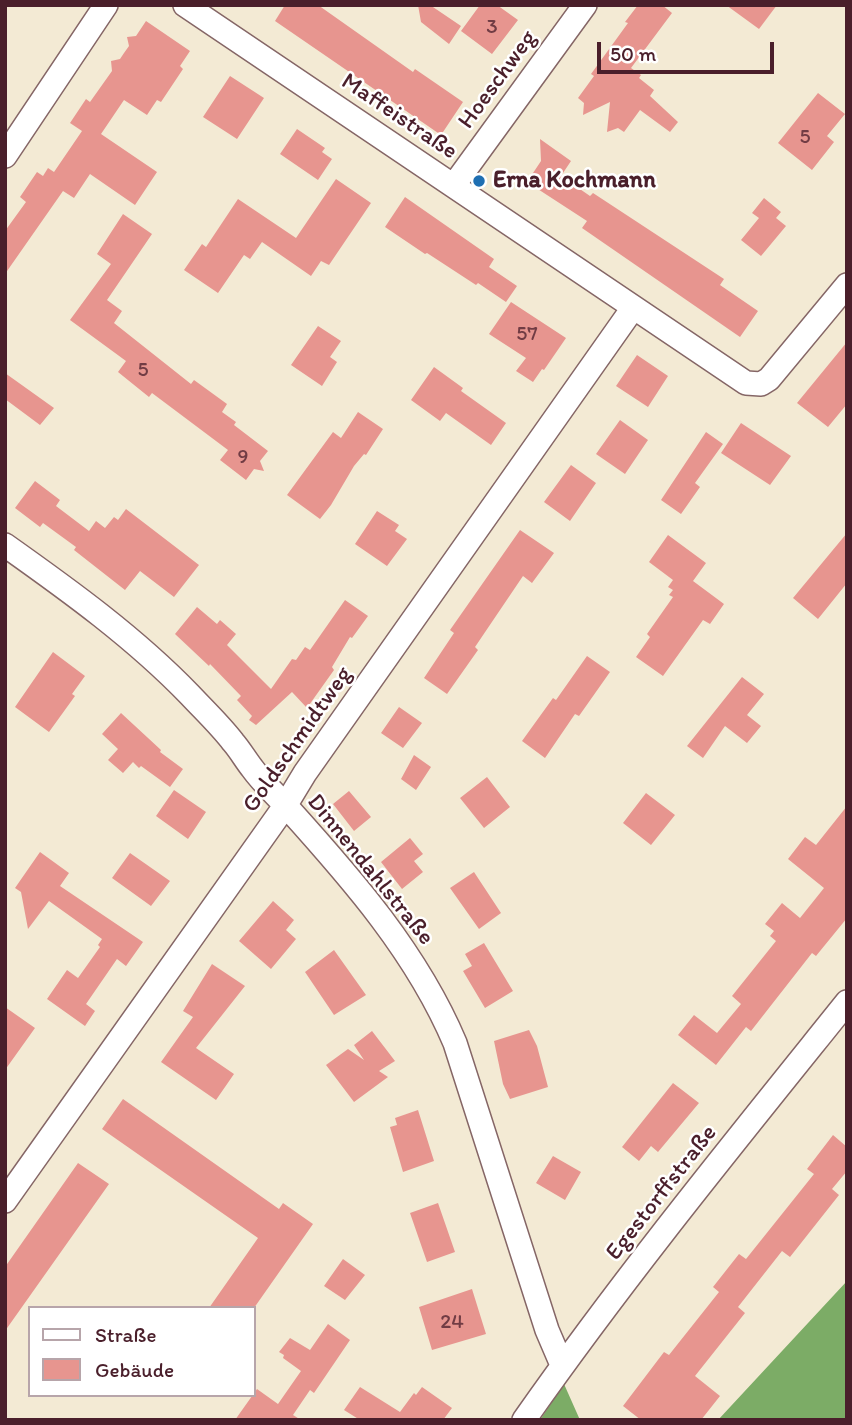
<!DOCTYPE html>
<html>
<head>
<meta charset="utf-8">
<style>
  body { margin:0 }
  #map { position:relative; width:852px; height:1425px; overflow:hidden; background:#f3ead4; font-family:Itim,sans-serif }
  canvas { display:block }
  .frame { position:absolute; inset:0; border:7px solid #4a1f2b; pointer-events:none }
  .legend { position:absolute; left:28px; top:1306px; width:228px; height:91px; box-sizing:border-box; background:#fff; border:2px solid #b7a5aa; margin:0; padding:9px 12px; list-style:none; font-size:21px; color:#4a1f2b }
  .legend li { display:flex; align-items:center; gap:14px; height:35px }
  .legend b { width:35px; border:2px solid #b7a5aa }
  .scale { position:absolute; left:597px; top:42px; width:177px; height:32px; box-sizing:border-box; border:4px solid #4a1f2b; border-top:0; padding-left:9px; font-size:21px; line-height:24px; white-space:nowrap; color:#4a1f2b; -webkit-text-stroke:5px #fff; paint-order:stroke }
</style>
</head>
<body>
<div id="map">
<canvas width="852" height="1425"></canvas>
<div class="frame"></div>
<ul class="legend">
<li><b style="height:9px;background:#fff"></b>Straße</li>
<li><b style="height:19px;background:#e7958f"></b>Gebäude</li>
</ul>
<div class="scale">50 m</div>
</div>
<script>
const ctx = document.querySelector('canvas').getContext('2d');
ctx.lineJoin = 'round';
function fillPath(path, color) {
  ctx.fillStyle = color;
  ctx.fill(path, 'evenodd');
}
function strokePath(path, color, width, dash) {
  ctx.strokeStyle = color;
  ctx.lineWidth = width;
  ctx.lineCap = dash ? 'butt' : 'round';
  ctx.setLineDash(dash || []);
  ctx.stroke(path);
}
function label(font, color, halo, rows, align = 'center') {
  ctx.font = font + ' Itim,sans-serif';
  ctx.lineWidth = 5;
  ctx.setLineDash([]);
  ctx.textBaseline = 'middle';
  ctx.strokeStyle = halo;
  ctx.fillStyle = color;
  for (const [text, x, y, turn = 0] of rows) {
    ctx.save();
    ctx.translate(x, y);
    ctx.rotate((+turn || 0) * Math.PI / 180);
    ctx.textAlign = isNaN(turn) ? turn : align;
    if (halo) ctx.strokeText(text, 0, 0);
    ctx.fillText(text, 0, 0);
    ctx.restore();
  }
}
fillPath(new Path2D(`
  M847,1281V1420H718Z
  M564,1384L580,1420H540Z`), '#7cac66');
fillPath(new Path2D(`
  M285,5H318L413,72L415,69L463,102L441,135L275,21Z
  M418,5H430L461,26L449,44L421,22Z
  M480,5H497L518,20L492,54L461,31Z
  M638,5H662L672,13L631,68L641,75L639,78L654,90L650,96L678,122L670,132L640,110L624,132L618,128L607,132L610,102L583,115L584,103L578,98L594,76L591,74L628,23L625,22Z
  M726,5H777L759,29Z
  M146,21L190,51L180,66L183,69L161,102L157,100L147,115L124,100L101,134L157,172L135,205L90,174L74,198L63,191L5,274V231L26,202L20,197L37,172L43,176L48,168L54,172L82,131L70,123L86,99L90,102L112,71L111,61L120,59L124,53L129,46L127,37L136,36Z
  M230,76L264,98L237,139L203,117Z
  M818,93L845,114L827,136L834,142L812,170L778,143Z
  M297,129L325,148L322,152L332,159L318,180L280,154Z
  M540,139L571,161L561,176L590,196L593,193L724,279L720,285L758,311L740,337L582,228L587,221L527,182L541,161Z
  M336,179L371,203L329,265L321,261L311,276L262,242L250,259L244,255L218,293L184,270L202,244L206,247L238,199L296,238Z
  M405,197L494,259L489,267L517,286L506,302L478,283L476,285L427,253L425,254L385,227Z
  M764,198L781,212L776,218L786,226L761,256L741,240L759,218L752,213Z
  M123,214L152,234L107,300L122,311L114,323L191,384L194,380L227,404L222,412L236,422L234,425L268,451L260,461L264,471L254,469L246,480L220,460L228,450L152,393L149,397L118,372L126,361L70,320L111,264L97,254Z
  M511,302L566,338L544,370L542,369L533,382L516,371L526,358L489,334Z
  M318,326L341,341L330,357L337,362L322,386L291,365Z
  M847,342V404L828,427L797,403Z
  M637,355L668,376L648,407L616,386Z
  M434,367L463,388L461,391L506,423L491,445L446,413L440,421L411,400Z
  M5,373L54,408L40,425L5,399Z
  M358,412L383,429L366,455L364,454L354,466L331,505L320,519L287,495L333,432L341,438Z
  M620,420L648,440L625,474L596,454Z
  M741,423L791,456L770,485L721,453Z
  M706,432L723,444L695,483L700,487L681,514L661,500Z
  M571,465L596,483L570,521L544,502Z
  M35,481L60,500L56,506L89,531L96,521L105,528L114,517L118,520L126,509L199,565L174,597L140,571L125,590L74,550L76,547L43,523L40,527L15,508Z
  M377,511L399,525L395,531L407,539L387,566L355,544Z
  M520,530L554,553L532,583L523,576L475,647L478,650L447,694L424,678L454,633L450,630Z
  M847,533V583L818,619L793,598Z
  M668,535L706,563L693,581L724,604L710,624L703,620L663,676L636,657L650,637L647,634L673,597L669,595L673,590L668,587L673,580L649,562Z
  M345,600L368,616L352,638L350,637L332,667L334,670L307,708L292,692L256,725L249,720L252,716L237,700L241,696L210,664L209,666L175,634L197,607L217,624L220,620L236,634L227,645L271,689L292,659L296,660L305,647L310,650Z
  M53,652L85,676L72,694L75,696L49,732L15,707Z
  M587,656L610,672L579,716L575,714L545,758L522,741L553,698L556,700Z
  M742,677L764,694L747,715L761,726L747,743L725,726L703,758L687,746Z
  M399,707L422,723L403,748L381,733Z
  M121,713L161,750L160,752L183,769L170,787L141,766L139,768L133,762L123,773L108,760L118,749L102,734Z
  M414,755L431,767L416,790L401,779Z
  M487,777L510,807L484,828L460,798Z
  M174,790L206,812L188,839L156,816Z
  M349,791L371,817L354,831L333,804Z
  M646,793L675,815L651,845L623,823Z
  M847,806V918L816,956L812,953L751,1031L746,1027L716,1065L678,1035L694,1015L717,1033L741,1004L732,996L776,941L770,936L774,931L765,924L782,903L800,918L824,888L788,859L805,837L816,845Z
  M410,838L423,854L414,861L423,872L402,889L381,862Z
  M40,852L69,873L60,886L143,942L126,966L117,959L86,1004L95,1011L85,1026L47,999L67,970L78,978L100,947L98,945L102,939L49,901L28,929L21,892L15,888Z
  M130,853L170,881L151,906L112,878Z
  M474,872L501,913L479,929L450,888Z
  M273,901L294,920L286,930L296,939L271,969L239,941Z
  M484,943L513,991L485,1008L463,971L472,966L465,954Z
  M334,950L366,995L334,1015L305,972Z
  M212,964L245,986L196,1048L234,1074L216,1100L161,1062L193,1017L183,1011Z
  M5,1007L35,1028L5,1070Z
  M529,1030L537,1046L548,1087L510,1099L503,1084L494,1041Z
  M372,1031L395,1061L379,1071L388,1077L354,1102L326,1065L348,1049L364,1060L354,1045Z
  M673,1083L699,1103L658,1152L651,1146L639,1161L622,1147Z
  M123,1099L279,1209L283,1203L313,1224L254,1308H209L258,1238L102,1129Z
  M418,1110L434,1161L403,1172L390,1127L397,1125L395,1118Z
  M833,1135L847,1147V1171L832,1189L839,1195L790,1257L782,1251L738,1307L745,1313L695,1376L720,1396L701,1420H641L623,1406L664,1352L669,1355L719,1292L713,1287L739,1254L746,1259L814,1174L807,1169Z
  M553,1156L581,1172L565,1200L536,1183Z
  M78,1163L109,1184L5,1331V1267Z
  M438,1203L455,1252L427,1262L410,1213Z
  M343,1259L365,1275L345,1300L324,1286Z
  M472,1289L486,1334L432,1350L419,1307Z
  M328,1324L350,1340L314,1393L310,1390L293,1415L301,1420H235L257,1389L278,1404L301,1371L283,1358L284,1355L279,1352L290,1338L310,1350Z
  M360,1387L400,1412L414,1393L416,1395L422,1387L452,1408L443,1420H360L344,1410Z`), '#e7958f');
const minor = new Path2D(`
  M185,5L746,383L761,384L769,379L847,285
  M5,156L106,5
  M454,185L585,5
  M5,545C70,591 135,638 190,695C204,710 220,725 233,742C240,750 245,759 252,768C262,782 275,794 287,807C352,879 417,953 455,1043L547,1330L562,1365
  M5,1201L285,806L305,773L633,308
  M524,1420C625,1276 737,1139 847,1002`);
strokePath(minor, '#856666', 26);
strokePath(minor, '#fff', 23);
for (const [x, y, r, color] of [
  [479,181,7,"#1f6fb2"]
]) {
  const dot = new Path2D();
  dot.arc(x, y, r, 0, 2 * Math.PI);
  ctx.fillStyle = color;
  ctx.fill(dot);
  strokePath(dot, '#fff', 2.5);
}
label('21px', '#713c44', null, [
  ["3",492,28],
  ["5",805,138],
  ["57",527,335],
  ["5",143,371],
  ["9",243,458],
  ["24",452,1323]
]);
label('24px', '#4a1f2b', '#fff', [
  ["Hoeschweg",498,80,-54],
  ["Maffeistraße",399,117,34],
  ["Goldschmidtweg",298,740,-55],
  ["Dinnendahlstraße",370,870,51],
  ["Egestorffstraße",662,1193,-52]
]);
label('bold 24px', '#4a1f2b', '#fff', [
  ["Erna Kochmann",493,181]
], 'left');
</script>
</body>
</html>
